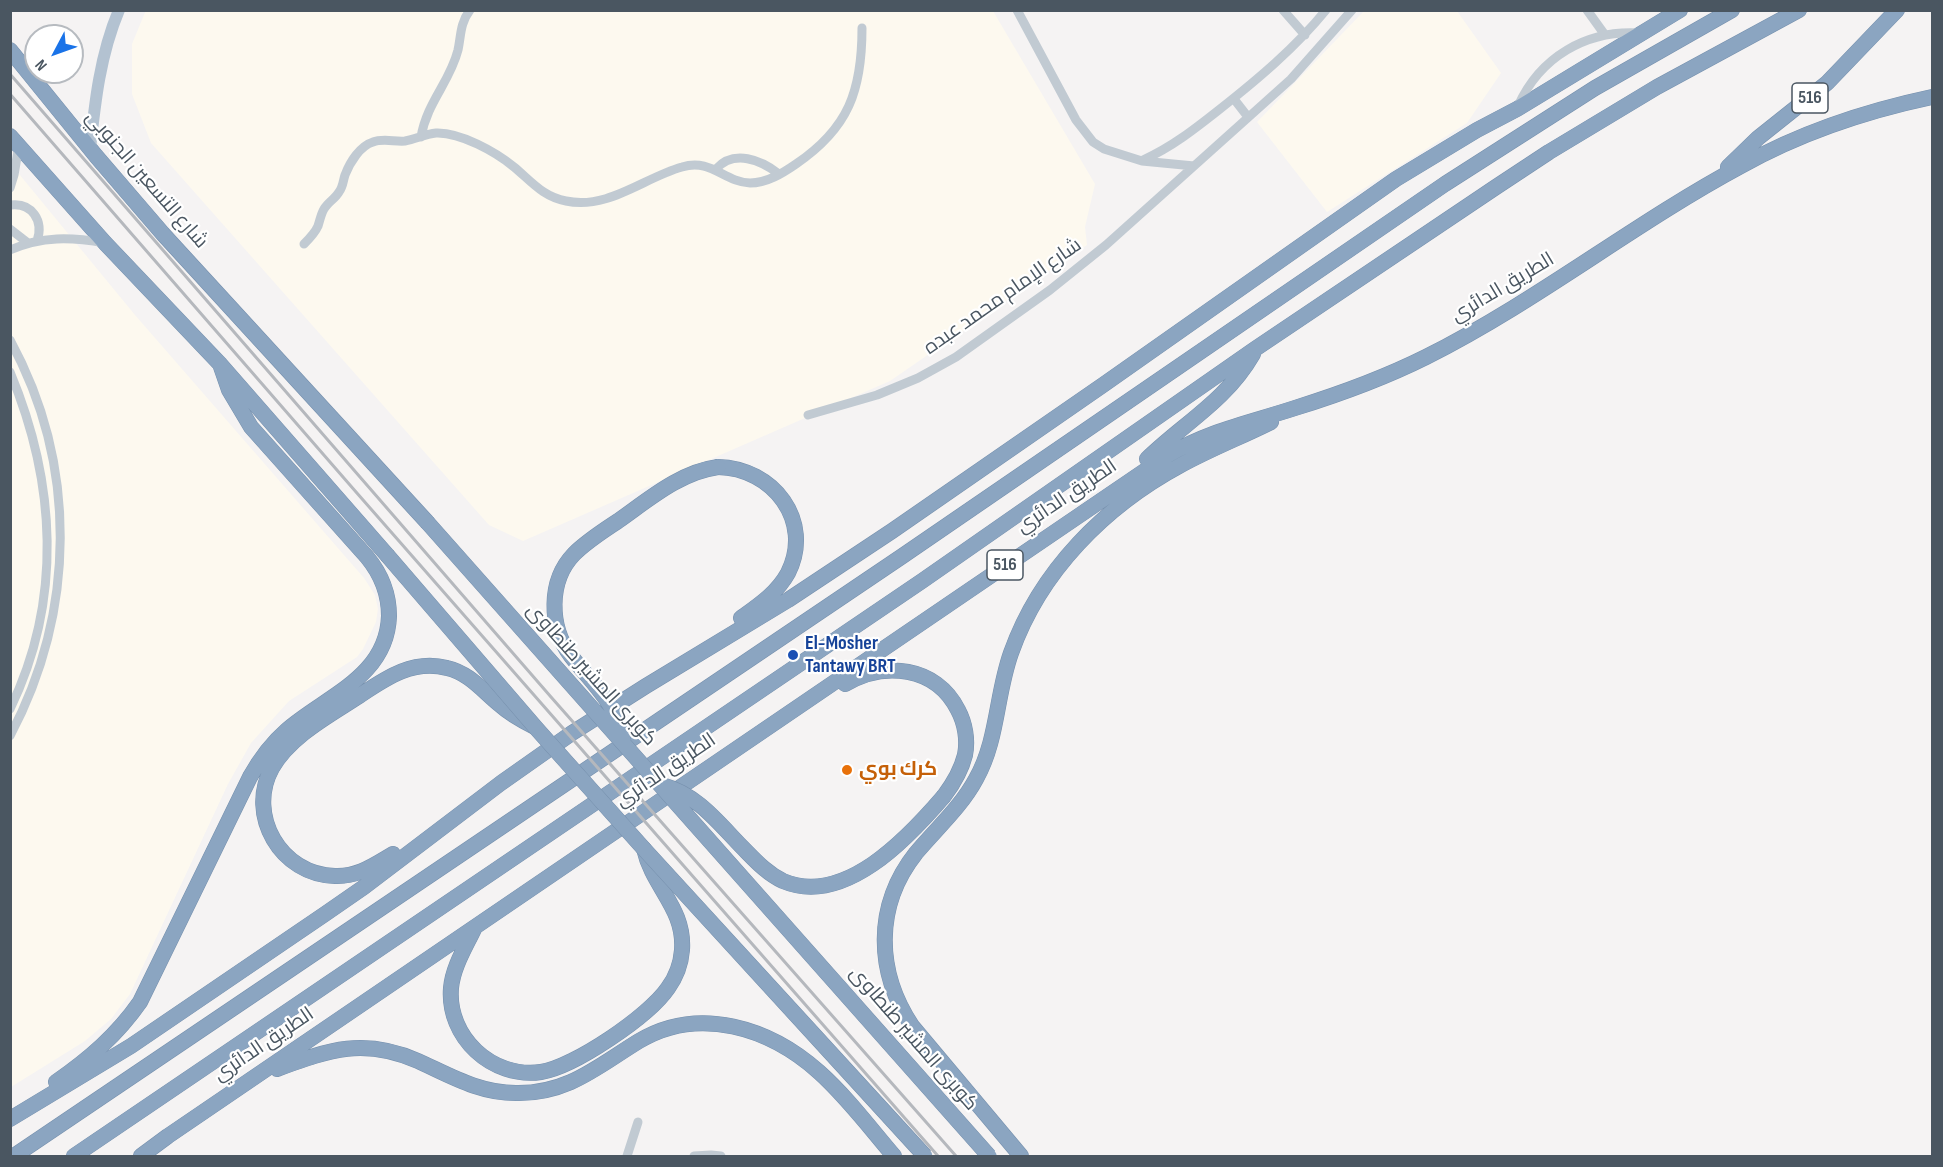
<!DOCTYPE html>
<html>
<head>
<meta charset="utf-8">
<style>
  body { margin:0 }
  #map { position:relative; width:1943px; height:1167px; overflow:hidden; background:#f5f3f3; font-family:"Sofia Sans Condensed",sans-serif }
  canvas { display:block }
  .frame { position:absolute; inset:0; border:12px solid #4a5661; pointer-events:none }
  .north { position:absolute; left:24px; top:24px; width:60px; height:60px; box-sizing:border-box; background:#fff; border:2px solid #b7bbc0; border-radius:50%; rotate:229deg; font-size:16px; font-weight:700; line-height:24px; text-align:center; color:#4a5661 }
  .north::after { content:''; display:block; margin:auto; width:21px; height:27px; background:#1a73e8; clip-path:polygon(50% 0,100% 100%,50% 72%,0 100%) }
</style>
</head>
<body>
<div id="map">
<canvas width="1943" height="1167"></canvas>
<div class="frame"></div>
<div class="north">N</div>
</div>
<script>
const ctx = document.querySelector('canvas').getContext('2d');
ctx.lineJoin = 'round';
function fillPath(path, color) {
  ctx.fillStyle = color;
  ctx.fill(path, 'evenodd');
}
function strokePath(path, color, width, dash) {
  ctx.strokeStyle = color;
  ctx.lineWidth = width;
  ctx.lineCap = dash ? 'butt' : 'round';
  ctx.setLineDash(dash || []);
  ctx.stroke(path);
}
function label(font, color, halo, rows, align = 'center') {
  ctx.font = font + ' "Sofia Sans Condensed",Cairo,sans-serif';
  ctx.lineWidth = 4.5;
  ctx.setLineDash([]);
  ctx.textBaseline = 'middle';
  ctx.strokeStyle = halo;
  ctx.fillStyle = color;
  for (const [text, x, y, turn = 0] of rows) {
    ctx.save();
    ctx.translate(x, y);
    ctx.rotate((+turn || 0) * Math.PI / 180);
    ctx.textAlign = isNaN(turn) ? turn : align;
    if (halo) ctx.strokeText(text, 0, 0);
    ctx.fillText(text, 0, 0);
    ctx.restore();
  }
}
fillPath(new Path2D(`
  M146,10L993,11L1095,184L1085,227L1087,245L890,381L523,541L489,525L151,143L132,94V44Z
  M1365,10L1457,11L1501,73L1467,123L1327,212L1257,122Z
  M10,163L135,315L364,578L375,595L378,609L376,622L363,649L357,657L289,701L251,743L228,784L130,994L111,1019L85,1041L11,1087Z`), '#fdf9ef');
const highway = new Path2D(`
  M10,50L96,156L163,234L427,522
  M10,136L105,243L220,364L387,555
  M1728,167L1758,138L1827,83L1897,10
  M1147,459C1184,423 1226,401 1253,354
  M718,467C773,468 814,521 788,573C777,593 759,605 741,618
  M845,684C884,661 936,666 958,710C965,723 968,740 965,755C961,771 953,784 944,796
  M393,854C374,865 358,877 335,876C281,875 246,815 272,768C290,736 330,715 359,696C386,678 413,659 447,668C469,673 482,690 499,704C509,713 521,720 533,726
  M474,929C465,948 453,967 451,988C447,1037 492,1079 541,1072C574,1067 649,1016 668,988C676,977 681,963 682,950C685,908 653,888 644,849
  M277,1069C329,1050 363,1037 418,1061C451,1076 479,1093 516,1093C568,1094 598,1066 639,1041C699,1005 770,1028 819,1072C847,1097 870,1128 894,1156
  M56,1082C89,1059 117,1035 140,1002L250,777C260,759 272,743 287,730C326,696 387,677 389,616C389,593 381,574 367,557L251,427L229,390L220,364
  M10,1119L131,1046L325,914L364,887L501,783L572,733L646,686L788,600L892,531L1103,385L1396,179L1477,130L1517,109L1680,10
  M14,1156L901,557L1445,184L1595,88L1732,10
  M74,1156L922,581L1255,349L1496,187L1549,152L1657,87L1799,10
  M141,1156L168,1136L1168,455C1211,430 1249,423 1295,408C1340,394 1384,378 1426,357C1536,302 1633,224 1741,166C1800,133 1866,111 1932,97
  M1021,1156L912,1026C876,972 874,906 916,853C936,829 961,807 976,779C998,740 996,695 1011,653C1040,571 1105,506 1181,465C1210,449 1241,437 1271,422`);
strokePath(highway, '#7690ad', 16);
strokePath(new Path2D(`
  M1017,10L1076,120L1093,142L1104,149L1142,161L1194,166
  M1283,10L1305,35
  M1587,10L1605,35
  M1234,99L1248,117
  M1518,106C1540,57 1586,30 1639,33
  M421,137C427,102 450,82 458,50C461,36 460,23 470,10
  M1143,160C1172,147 1196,128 1220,109C1258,79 1295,48 1326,10
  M716,169C734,149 761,160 779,174
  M10,188L14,175L19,145
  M10,205C32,202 44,221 37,241
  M10,229L28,243
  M304,244C310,238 315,233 318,226C320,220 321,214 324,209C328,202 335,199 339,192C343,187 343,181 345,175C350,162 360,146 373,142C383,138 395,142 405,141C416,139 425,134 436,133C460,132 496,152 514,167C531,181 543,197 566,201C608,210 643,178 682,167C711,158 724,182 750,183C767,183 783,173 796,164C849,128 862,90 862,28
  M10,250C42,236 71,237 105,243
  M10,340C78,465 76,611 10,736
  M10,372C56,482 63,600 10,709
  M808,415L877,395L918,378L956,357L1050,290L1106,245L1291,79L1352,10
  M627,1156L638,1122
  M694,1156L711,1155L721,1156`), '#c1cad2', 9);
strokePath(new Path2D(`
  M90,149C95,102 100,55 119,10`), '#b3c2d1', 12);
strokePath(highway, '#8ba5c1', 15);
strokePath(new Path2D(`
  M10,74L551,697L956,1156
  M10,94C317,450 629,802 938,1156`), '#b5b8bd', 3);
const highwayBridge = new Path2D(`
  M427,522L989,1156
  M387,555L536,728L644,849L925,1156
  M623,740C618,705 592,683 571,656C549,627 548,581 574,554C587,541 603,531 618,521C648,500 680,472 718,467
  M662,785C697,795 716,820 741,846C754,859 766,873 783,881C844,907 908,838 944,796`);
strokePath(highwayBridge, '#7690ad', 16, []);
strokePath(highwayBridge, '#8ba5c1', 15);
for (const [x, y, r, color] of [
  [793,655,6,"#1a4fb4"],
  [847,770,6,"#e8710a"]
]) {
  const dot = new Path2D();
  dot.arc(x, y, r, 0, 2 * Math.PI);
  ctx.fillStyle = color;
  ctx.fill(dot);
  strokePath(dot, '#fff', 2);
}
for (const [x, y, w] of [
  [1810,98,36],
  [1005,565,36]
]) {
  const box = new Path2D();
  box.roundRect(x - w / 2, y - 15, w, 30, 4.5);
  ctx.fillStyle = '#fff';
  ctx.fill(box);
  strokePath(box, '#4a5661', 1.5);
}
label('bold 18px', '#4a5661', null, [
  ["516",1810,98],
  ["516",1005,565]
]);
label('20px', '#4a5661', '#fff', [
  ["شارع التسعين الجنوبي",146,180,49],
  ["الطريق الدائري",1503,288,-31],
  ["شارع الإمام محمد عبده",1003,297,-35],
  ["الطريق الدائري",1067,497,-34],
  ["كوبرى المشير طنطاوى",591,675,48],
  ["الطريق الدائري",666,771,-34],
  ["كوبرى المشير طنطاوى",913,1039,49],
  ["الطريق الدائري",264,1045,-34]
]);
label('bold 20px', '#164399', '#fff', [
  ["El-Mosher",805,644],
  ["Tantawy BRT",805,667]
], 'left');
label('bold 20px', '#c56008', '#fff', [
  ["كرك بوي",859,770]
], 'left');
</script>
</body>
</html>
